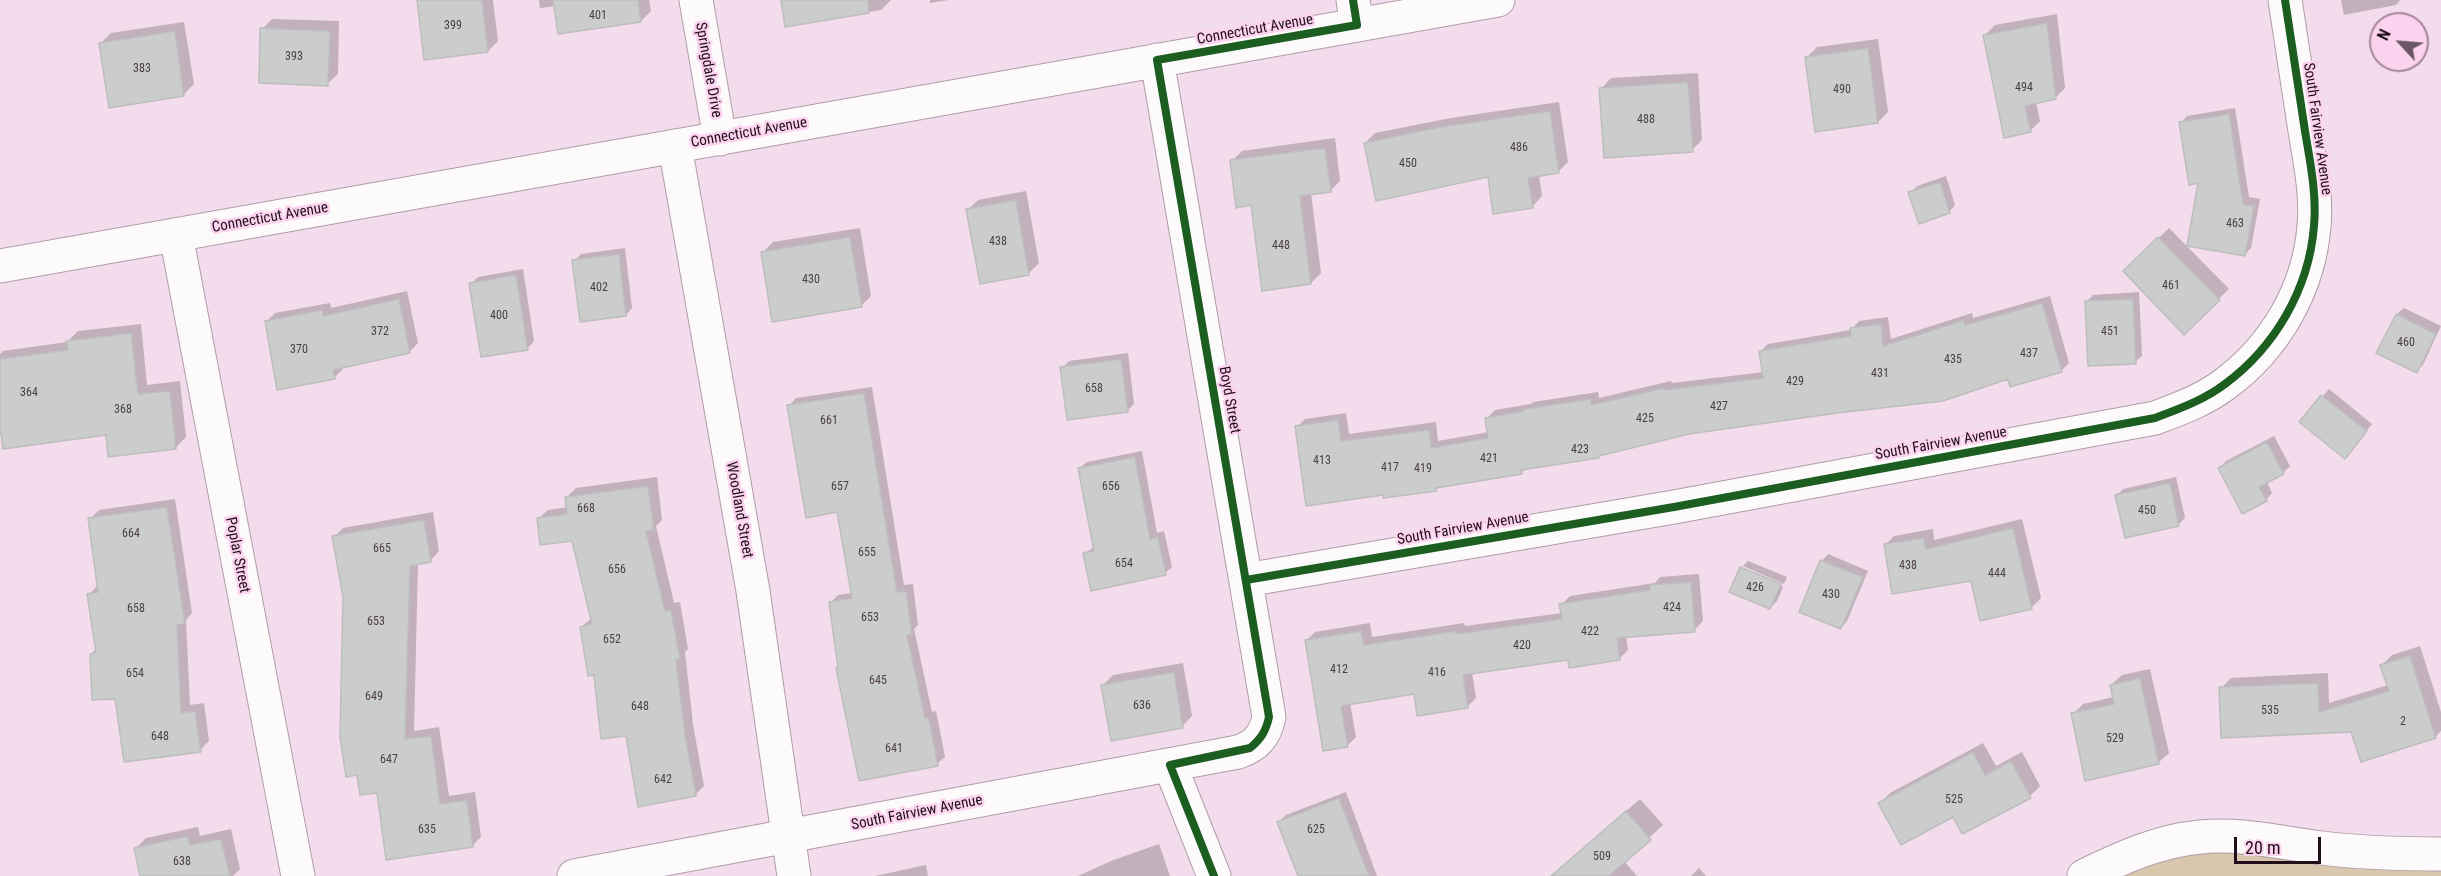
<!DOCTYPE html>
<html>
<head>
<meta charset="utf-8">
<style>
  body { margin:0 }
  #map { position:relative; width:2441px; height:876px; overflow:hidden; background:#f3dceb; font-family:"Roboto Condensed",sans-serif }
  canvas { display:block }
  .north { position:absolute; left:2369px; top:12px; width:60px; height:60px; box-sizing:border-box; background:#fcd3ee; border:2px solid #a4849a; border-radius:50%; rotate:296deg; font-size:16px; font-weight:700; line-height:24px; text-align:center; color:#200e1b }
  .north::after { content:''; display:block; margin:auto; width:21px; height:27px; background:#6a5664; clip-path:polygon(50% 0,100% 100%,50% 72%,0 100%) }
  .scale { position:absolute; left:2234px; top:837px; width:87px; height:27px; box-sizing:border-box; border:3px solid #200e1b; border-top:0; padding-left:8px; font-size:18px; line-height:21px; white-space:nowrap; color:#200e1b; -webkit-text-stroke:4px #fcd3ee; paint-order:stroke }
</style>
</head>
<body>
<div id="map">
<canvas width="2441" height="876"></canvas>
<div class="north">N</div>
<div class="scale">20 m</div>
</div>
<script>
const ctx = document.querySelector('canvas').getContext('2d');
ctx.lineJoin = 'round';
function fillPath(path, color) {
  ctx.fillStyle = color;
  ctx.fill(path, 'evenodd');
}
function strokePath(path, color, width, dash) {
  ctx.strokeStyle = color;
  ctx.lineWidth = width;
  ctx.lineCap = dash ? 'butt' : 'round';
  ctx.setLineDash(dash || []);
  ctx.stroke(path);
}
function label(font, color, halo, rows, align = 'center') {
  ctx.font = font + ' "Roboto Condensed",sans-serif';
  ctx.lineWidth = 5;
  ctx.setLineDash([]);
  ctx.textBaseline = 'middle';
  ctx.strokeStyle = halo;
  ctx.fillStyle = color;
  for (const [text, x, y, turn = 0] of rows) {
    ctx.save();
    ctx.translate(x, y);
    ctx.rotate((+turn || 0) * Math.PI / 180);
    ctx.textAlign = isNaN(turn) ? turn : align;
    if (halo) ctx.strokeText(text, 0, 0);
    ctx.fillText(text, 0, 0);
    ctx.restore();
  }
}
fillPath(new Path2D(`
  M2164,843L2441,854V876H2084Z`), '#d8c7ac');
fillPath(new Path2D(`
  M418,0H493L498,41L488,51Z
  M539,0H649L651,11L641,21L555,6L540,8Z
  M782,0H891L881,10L786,25Z
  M930,0H948L930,3Z
  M2341,0H2400L2396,5L2344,15Z
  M2057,14L2065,88L2055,98L2036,102L2040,121L2030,131L1985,35L1995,25Z
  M272,19L339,21L338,74L327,84L262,29Z
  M184,22L194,84L183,95L101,43L111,33Z
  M1878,39L1888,112L1878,122L1807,57L1817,47Z
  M1698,73L1702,140L1692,150L1601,89L1611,78Z
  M1559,102L1568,162L1558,172L1539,175L1542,196L1532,207L1489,175L1365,143L1375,133L1451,118Z
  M2235,108L2249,197L2260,199L2251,248L2244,255L2200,182L2181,123L2187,116Z
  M1335,138L1340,181L1330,191L1311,193L1321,273L1311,283L1252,204L1232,161L1242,151Z
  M1946,176L1955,205L1949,212L1910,193L1917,186Z
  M1026,191L1039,263L1029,273L968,210L978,200Z
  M860,228L871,296L861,306L763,252L773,242Z
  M2169,228L2229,289L2184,332L2125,271Z
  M625,248L632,308L626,315L574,261L581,254Z
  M523,269L534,341L528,348L471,284L478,277Z
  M407,291L418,343L409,352L342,366L343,369L334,378L266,322L275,313L330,303L331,308Z
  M2139,292L2142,356L2135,362L2086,302L2093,295Z
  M2050,296L2069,363L2061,371L2009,377L1837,411L1689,433L1527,467L1521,473L1439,486L1436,490L1384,494L1297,427L1305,419L1346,413L1349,434L1436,422L1438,441L1489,432L1487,418L1495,410L1531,404L1533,402L1598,392L1599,398L1671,381L1672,383L1764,372L1760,352L1768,344L1851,330L1859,321L1888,317L1891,339L1972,313L1973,318Z
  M2404,308L2441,326L2423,365L2416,371L2378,352L2397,314Z
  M141,324L147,385L180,381L186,437L175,448L107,433L0,415V354L3,351L67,342L78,331Z
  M1128,353L1134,404L1127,411L1062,368L1069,361Z
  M872,387L904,585L913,584L918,625L914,629L932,712L936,711L945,757L937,764L840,667L831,602L838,595L852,593L839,510L789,406L796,398Z
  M2329,389L2372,424L2351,450L2301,422Z
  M2274,436L2290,466L2283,473L2267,482L2272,493L2266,500L2220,468L2226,461Z
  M1142,451L1157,533L1164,531L1172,567L1165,573L1084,554L1095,546L1080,468L1087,462Z
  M657,477L662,520L656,526L674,603L680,602L688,649L685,652L693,724L704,786L695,795L627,734L595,673L581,627L592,618L573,539L538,519L548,510L568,507L567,497L576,488Z
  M2176,477L2185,518L2178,525L2116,496L2123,489Z
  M175,499L192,613L186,620L190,705L204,703L209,741L200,750L116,697L91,654L97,648L89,595L97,586L90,519L99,510Z
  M433,512L439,551L430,561L418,563L414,731L439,727L449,796L475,792L481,837L472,846L379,791L334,537L343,528Z
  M2022,519L2041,598L2032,607L1981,619L1972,579L1885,545L1894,536L1933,529L1934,540Z
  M1828,554L1868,571L1847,621L1841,628L1822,561Z
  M1748,561L1787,577L1784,584L1743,566Z
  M1742,566V569L1783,587L1777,601L1770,608L1731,591Z
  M1699,574L1703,621L1694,630L1626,635L1628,650L1619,659H1569L1472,672L1476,698L1467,707L1415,692L1350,703L1356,737L1347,746L1306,641L1315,632L1370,623L1372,637L1464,623L1465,626L1562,613L1561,605L1570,596L1655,583L1660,577Z
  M2420,646L2441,712V731L2435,737L2352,731L2221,688L2231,678L2328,673L2329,703L2388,685L2382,665L2392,655Z
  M1183,663L1192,716L1182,726L1103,685L1113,675Z
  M2150,669L2169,753L2158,763L2073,714L2083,704L2114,697L2111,685L2122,675Z
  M1983,743L1996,766L2022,752L2040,786L2030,796L1953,815L1880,803L1890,793Z
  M1346,792L1377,876H1307L1279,822L1286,815Z
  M1640,799L1663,825L1624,861L1637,876H1551Z
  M198,827L200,836L231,829L240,869L233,876H142L136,848L146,838Z
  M1159,844L1170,876H1078L1111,861Z
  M926,865L928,876H875Z
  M1699,868L1706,876H1691Z`), '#0003');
const building = new Path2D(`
  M417,0H482L488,52L424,60Z
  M553,0H638L641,22L558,34Z
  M781,0H868L869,13L785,27Z
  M2047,23L2056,99L2025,106L2031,132L2004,138L1983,35Z
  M260,28L330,31L328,86L259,83Z
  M175,31L184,96L109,108L99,43Z
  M1868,48L1878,123L1815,132L1805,57Z
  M1688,82L1693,152L1604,158L1599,88Z
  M1550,111L1559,173L1528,178L1533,208L1493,214L1488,177L1376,201L1364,143L1440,127Z
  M2229,114L2243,204L2254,206L2245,256L2187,246L2198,183L2189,185L2179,122Z
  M1325,148L1331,192L1300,196L1311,284L1262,291L1251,205L1236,208L1230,160Z
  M1940,182L1950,213L1919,224L1908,192Z
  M1016,200L1029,275L980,284L966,209Z
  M850,237L862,307L772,322L761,252Z
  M2158,237L2220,300L2184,335L2123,271Z
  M619,254L626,316L580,322L572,260Z
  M516,275L528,350L481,357L469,283Z
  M399,299L410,353L333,370L335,379L277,390L265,321L322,310L323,316Z
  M2133,299L2136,364L2088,366L2085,301Z
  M2042,303L2062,372L2010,387L2008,379L1943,401L1837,413L1689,434L1599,456V458L1521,470L1522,474L1436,488L1437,491L1383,498V495L1306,506L1295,426L1338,420L1341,441L1429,430L1431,448L1488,438L1485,418L1524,411V409L1591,399V405L1664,388V390L1763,378L1759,351L1851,336L1850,328L1881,324L1883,346L1964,320L1965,325Z
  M2396,314L2436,334L2417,373L2376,353Z
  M131,333L138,394L170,391L176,449L108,457L106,435L3,449L0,427V359L68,350L66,341Z
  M1121,359L1128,412L1067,420L1060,367Z
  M864,393L897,592L906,591L912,634L907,635L925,718H929L938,766L859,781L836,668H838L829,602L852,598L837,512L806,518L787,405Z
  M2321,395L2367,431L2345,459L2299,422Z
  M2267,442L2284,474L2259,487L2267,501L2242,514L2218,468Z
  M1135,457L1150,539L1158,537L1166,575L1091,591L1083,553L1094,551L1078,468Z
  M2170,483L2179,526L2125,538L2115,495Z
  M648,486L654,530L646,531L665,611L671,610L680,659L676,660L685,733L696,796L638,807L626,736L601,739L594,675L588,676L580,627L592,624L572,541L540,545L537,518L567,514L565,497Z
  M167,507L185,624L177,625L181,713L195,711L201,752L124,762L115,699L92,700L90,654L96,653L87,594L98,592L88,518Z
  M424,520L431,562L410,566L405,739L431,736L440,804L467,800L473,847L386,860L377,793L360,795L357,775L346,777L340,737L343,597L332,536Z
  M2013,528L2032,609L1980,621L1971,581L1892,594L1884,544L1924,538L1926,549Z
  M1820,560L1863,577L1841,629L1799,612Z
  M1740,567L1781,584L1770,609L1729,592Z
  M1691,582L1695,632L1617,638L1620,660L1569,668L1568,660L1463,675L1468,708L1417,716L1414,694L1341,706L1348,747L1323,751L1305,640L1361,631L1364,645L1456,631L1457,634L1562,619L1559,604L1650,590V585Z
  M2410,656L2436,738L2361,762L2351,732L2221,738L2219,687L2318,683L2319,712L2389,691L2380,665Z
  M1174,672L1183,728L1111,741L1101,685Z
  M2140,678L2159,764L2085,781L2071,713L2114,704L2110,685Z
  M1973,752L1985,775L2011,761L2031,798L1962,834L1953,817L1901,845L1878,803Z
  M1339,798L1369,876H1298L1277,822Z
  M1626,811L1651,840L1609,876H1551Z
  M188,836L190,845L221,839L230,876H140L134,848Z`);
fillPath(building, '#cbcdcc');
strokePath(building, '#bdbdbd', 1.5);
const street = new Path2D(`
  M696,0L720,139
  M1353,0L1357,25
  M675,146L753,591L794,876
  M176,235L298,876
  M1246,580L1674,507L2155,418C2179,409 2204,400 2225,384C2275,347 2309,289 2314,226C2317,194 2310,162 2305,131C2298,87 2292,44 2285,0
  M1170,765L1214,876
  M574,876L1238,752C1256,746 1265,736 1269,717L1157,60`);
const secondary = new Path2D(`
  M0,266L1498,0
  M2084,876C2121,858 2158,841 2200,837C2242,833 2281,843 2322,848C2362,853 2401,854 2441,854`);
strokePath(street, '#af9da9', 35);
strokePath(secondary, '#af9da9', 35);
strokePath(street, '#fdfafc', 33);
strokePath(secondary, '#fdfafc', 33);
strokePath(new Path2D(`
  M1246,580L1674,507L2155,418C2179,409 2204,400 2225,384C2275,347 2309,289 2314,226C2317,194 2310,162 2305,131C2298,87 2292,44 2285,0
  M1214,876L1170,765L1250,748C1261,739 1266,731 1269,717L1157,60L1357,25L1353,0`), '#1b5e20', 8);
label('12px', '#4b3e47', null, [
  ["401",598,16],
  ["399",453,26],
  ["393",294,57],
  ["383",142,69],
  ["494",2024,88],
  ["490",1842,90],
  ["488",1646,120],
  ["486",1519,148],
  ["450",1408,164],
  ["463",2235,224],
  ["438",998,242],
  ["448",1281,246],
  ["430",811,280],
  ["461",2171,286],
  ["402",599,288],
  ["400",499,316],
  ["372",380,332],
  ["451",2110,332],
  ["460",2406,343],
  ["370",299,350],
  ["437",2029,354],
  ["435",1953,360],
  ["431",1880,374],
  ["429",1795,382],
  ["658",1094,389],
  ["364",29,393],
  ["427",1719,407],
  ["368",123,410],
  ["425",1645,419],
  ["661",829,421],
  ["423",1580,450],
  ["421",1489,459],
  ["413",1322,461],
  ["417",1390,468],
  ["419",1423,469],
  ["657",840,487],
  ["656",1111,487],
  ["668",586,509],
  ["450",2147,511],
  ["664",131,534],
  ["665",382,549],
  ["655",867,553],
  ["654",1124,564],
  ["438",1908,566],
  ["656",617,570],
  ["444",1997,574],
  ["426",1755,588],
  ["430",1831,595],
  ["424",1672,608],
  ["658",136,609],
  ["653",870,618],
  ["653",376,622],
  ["422",1590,632],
  ["652",612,640],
  ["420",1522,646],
  ["412",1339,670],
  ["416",1437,673],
  ["654",135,674],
  ["645",878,681],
  ["649",374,697],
  ["636",1142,706],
  ["648",640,707],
  ["535",2270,711],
  ["2",2403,722],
  ["648",160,737],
  ["529",2115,739],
  ["641",894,749],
  ["647",389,760],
  ["642",663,780],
  ["525",1954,800],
  ["635",427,830],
  ["625",1316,830],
  ["509",1602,857],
  ["638",182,862]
]);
label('15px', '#200e1b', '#fcd3ee', [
  ["Connecticut Avenue",1255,30,-10],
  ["Springdale Drive",708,70,80],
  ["South Fairview Avenue",2317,129,82],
  ["Connecticut Avenue",749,133,-10],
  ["Connecticut Avenue",270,218,-10],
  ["Boyd Street",1229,400,80],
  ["South Fairview Avenue",1941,444,-10],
  ["Woodland Street",739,510,80],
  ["South Fairview Avenue",1463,529,-10],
  ["Poplar Street",237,555,79],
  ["South Fairview Avenue",917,813,-11]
]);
</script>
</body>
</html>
